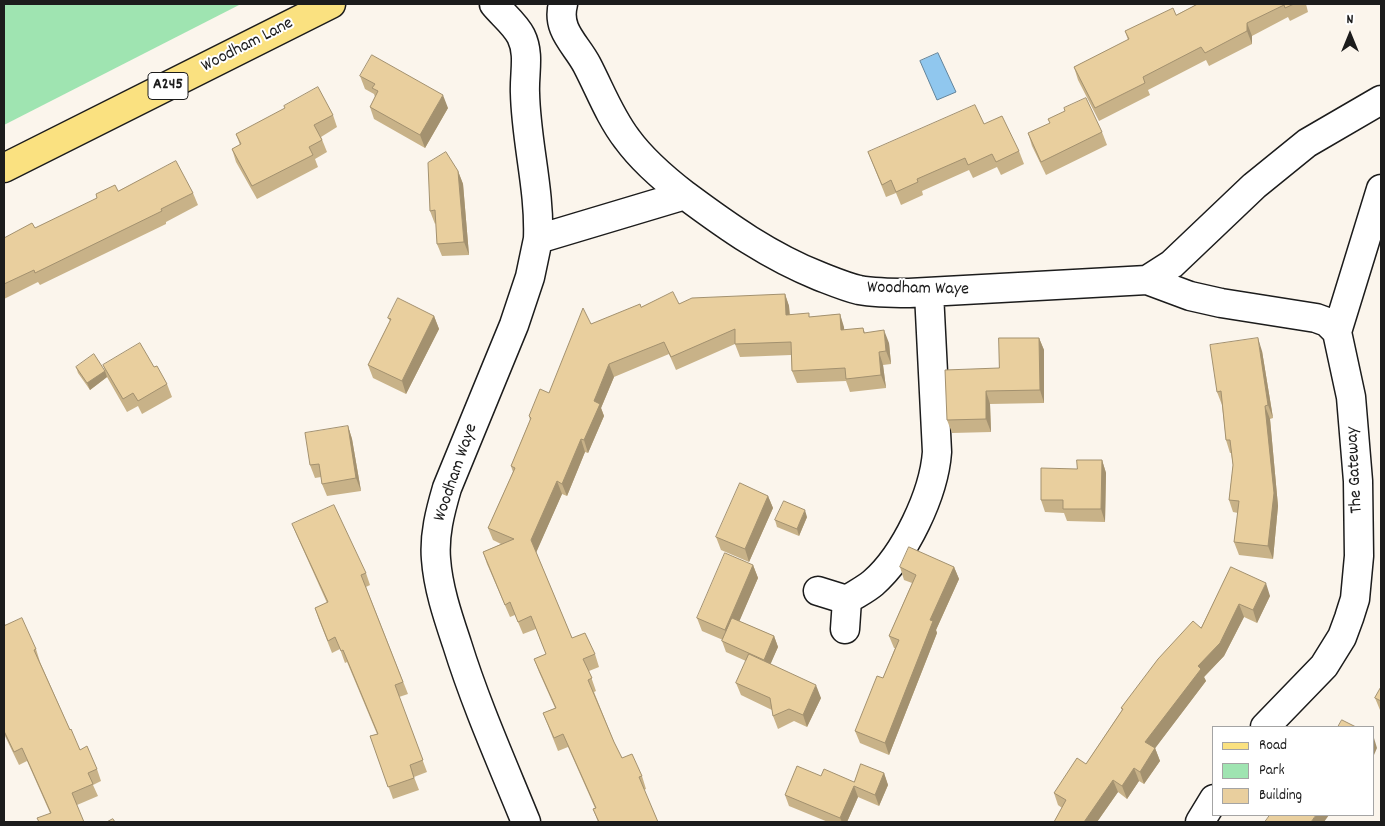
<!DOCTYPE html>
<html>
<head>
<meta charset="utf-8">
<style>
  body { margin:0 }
  #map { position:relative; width:1385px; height:826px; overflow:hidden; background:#fbf5ec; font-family:Dekko,sans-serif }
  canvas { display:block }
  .frame { position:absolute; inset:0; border:5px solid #1c1c1c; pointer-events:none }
  .legend { position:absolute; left:1212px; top:726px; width:162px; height:90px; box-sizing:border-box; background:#fff; border:1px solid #a4a4a4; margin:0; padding:6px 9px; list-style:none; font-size:15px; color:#1c1c1c }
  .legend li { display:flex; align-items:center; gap:10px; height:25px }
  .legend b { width:25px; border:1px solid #a4a4a4 }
  .north { position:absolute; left:1325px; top:10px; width:50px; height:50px; -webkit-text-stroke:4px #fff; paint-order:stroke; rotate:0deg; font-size:14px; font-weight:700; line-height:20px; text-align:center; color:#1c1c1c }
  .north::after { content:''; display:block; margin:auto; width:18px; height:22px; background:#1c1c1c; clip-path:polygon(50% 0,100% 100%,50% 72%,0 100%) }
</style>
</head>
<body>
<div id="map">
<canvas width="1385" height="826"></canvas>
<div class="frame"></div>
<ul class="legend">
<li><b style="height:6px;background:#fae180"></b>Road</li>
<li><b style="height:14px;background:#9fe4b1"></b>Park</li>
<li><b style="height:14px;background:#e9cf9e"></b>Building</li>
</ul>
<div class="north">N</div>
</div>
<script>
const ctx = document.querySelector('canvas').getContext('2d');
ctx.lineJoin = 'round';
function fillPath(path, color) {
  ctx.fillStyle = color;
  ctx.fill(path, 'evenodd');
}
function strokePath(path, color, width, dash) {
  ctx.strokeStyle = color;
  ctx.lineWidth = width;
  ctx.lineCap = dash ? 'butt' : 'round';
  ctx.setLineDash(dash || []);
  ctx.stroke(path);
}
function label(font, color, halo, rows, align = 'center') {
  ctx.font = font + ' Dekko,sans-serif';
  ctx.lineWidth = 4;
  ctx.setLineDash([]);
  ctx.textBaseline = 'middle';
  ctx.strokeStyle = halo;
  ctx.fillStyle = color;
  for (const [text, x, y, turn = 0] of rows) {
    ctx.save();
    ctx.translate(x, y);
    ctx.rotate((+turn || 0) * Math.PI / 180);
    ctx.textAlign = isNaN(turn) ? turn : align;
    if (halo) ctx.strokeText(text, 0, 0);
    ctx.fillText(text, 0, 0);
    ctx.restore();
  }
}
fillPath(new Path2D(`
  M4,4H241L4,125Z`), '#9fe4b1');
const water = new Path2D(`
  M938,53L956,92L937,100L920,61Z`);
fillPath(water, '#90c7ee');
strokePath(water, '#62839a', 1);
const minor = new Path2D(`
  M494,4C502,14 515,24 521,36C530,54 524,74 525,93C526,142 540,189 538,239
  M563,4C556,30 576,44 587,65C600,90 610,117 627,139C643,161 663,178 685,195
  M1147,280L1190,296L1221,303L1316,318L1327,322L1337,332
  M818,591L847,600
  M847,600C856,594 866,589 873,583C905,555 934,494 937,452L929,293
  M845,629L847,600
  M1265,727L1324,666L1342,637L1349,618L1355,599L1359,556L1358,481L1351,397L1337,332L1381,189
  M526,822C502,763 476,705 457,644C448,617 438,588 436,559C434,535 440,512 447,488L514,325L530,277L538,239L685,195C728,227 769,256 819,276C832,281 846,287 859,290C876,293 893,293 909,293L1147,280L1172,264L1254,186L1307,143L1381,100
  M1200,822L1214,799`);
const major = new Path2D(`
  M4,168L331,4`);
strokePath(minor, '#1c1c1c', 31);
strokePath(major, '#1c1c1c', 31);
strokePath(minor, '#fff', 28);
strokePath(major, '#fae180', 28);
fillPath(new Path2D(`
  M1198,4H1306L1308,12L1290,21L1288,17L1252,36V44L1209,66L1206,60L1148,90L1150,95L1099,121L1078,80L1074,67L1128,40L1125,31L1176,15Z
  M360,76L448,108L425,148L374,119L370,107L375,97L374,94L365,89Z
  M333,115L337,127L321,137L327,152L315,159L318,167L257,199L236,162L232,149L240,145L236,134Z
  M984,124L1019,151L1024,164L1001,175L997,167L973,178L969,170L922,191L923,195L901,205L896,193L886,197L868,152Z
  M1102,132L1107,145L1046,175L1032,146L1028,133Z
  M458,171L463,184L469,255L442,256L437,244L436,223L435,224L430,211Z
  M118,191L193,193L198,205L166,222V224L40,285L38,282L4,299V238L35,228Z
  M785,294L789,306L790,314L810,317L840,314L844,330L863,328L865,333L889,343L891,364L883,365L886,388L850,392L846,381L797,383L792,371L791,355L740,357L735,344L676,370L669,354L614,377L601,408L604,416L588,453L585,452L567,496L562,494L536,552L572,638L595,654L599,667L589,671L596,691L594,692L614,742L622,758L642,776L646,789L644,790L658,822H598L593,809L595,808L568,747L558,751L543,713L555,708L539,672L534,659L546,654L536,629L523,634L515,615L510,617L487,564L483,552L501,544L493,540L488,528L513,472L511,466L530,420L529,416L549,393L591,324L641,307Z
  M434,316L439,329L406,394L373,378L368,365L390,321L388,318Z
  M1039,338L1044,350V403L990,404L991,432L952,433L947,420L999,368Z
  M1262,351L1273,418L1270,419L1278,506L1273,559L1239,555L1234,542L1238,513L1233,512L1229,500L1233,465L1231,453H1230L1226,440L1222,405L1217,392Z
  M103,365L154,367L167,384L172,397L142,414L138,406L127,412L107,377L90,390L78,373L76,367L105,370Z
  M348,426L352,439L361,491L327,496L322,484L321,477L315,478L310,465Z
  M1102,460L1106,473L1105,522L1067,521L1064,513L1045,512L1041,500L1077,469Z
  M768,496L773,508L749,562L721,550L716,537Z
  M807,517L799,536L777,527L775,520Z
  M292,524L366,573L370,585L366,587L408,694L399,697L427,772L414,777L419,790L393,799L370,736L377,734L347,662L345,663L340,649L332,653L319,620L315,608L327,603L297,536Z
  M753,565L758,578L739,621L774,636L778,647L770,664L821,698L807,727L794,721L778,729L773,716L772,710L741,695L736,683L746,661L726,652L722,641L723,640L702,631L697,618Z
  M900,567H954L959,579L936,630L937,633L889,755L860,743L855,731L883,678L895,648H894L889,636L912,583L904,580Z
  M1231,567L1270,596L1257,623L1244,617L1224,656L1204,677L1206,681L1155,748L1160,761L1144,784L1139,781L1127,799L1118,792L1097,822H1054L1062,808L1058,805L1054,793L1086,764L1122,710L1121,708L1201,628Z
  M4,623L5,625L36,649L40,662L70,730L80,750L97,769L101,781L93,785L98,796L77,805L50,813L27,761L19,765L4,734Z
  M1381,687V711L1380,710L1375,698Z
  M884,773L888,785L879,806L858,797L847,822H828L789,806L785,795L854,782Z`), '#c8b288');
fillPath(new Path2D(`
  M1247,23L1252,36V44L1247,31Z
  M443,95L448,108L425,148L420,135Z
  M458,171L463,184L469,255L464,242Z
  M785,294L789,306L790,327L786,315Z
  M840,314L844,327L845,343L841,330Z
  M434,316L439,329L406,394L402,381Z
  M884,330L889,343L891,364L886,351Z
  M1039,338L1044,350V403L1040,390Z
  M1258,338L1262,351L1273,418L1268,405Z
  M879,352L883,365L886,388L881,375Z
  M609,364L614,377L601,408L604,416L588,453L584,440L594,401Z
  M105,371L107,377L90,390L87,383Z
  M986,391L990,404L991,432L986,419Z
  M1265,406L1270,419L1278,506L1273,559L1268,546Z
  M348,426L352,439L361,491L356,478Z
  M581,439L585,452L567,496L562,484Z
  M1102,460L1106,473L1105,522L1101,509Z
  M557,481L562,494L536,553L531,540Z
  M768,496L773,508L749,562L745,549Z
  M805,510L807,517L799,536L797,529Z
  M753,565L758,578L730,643L725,630Z
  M954,567L959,579L936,630L937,633L889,755L885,743L930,620Z
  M1266,583L1270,596L1257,623L1253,610Z
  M1239,604L1244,617L1224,656L1204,677L1206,681L1150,755L1145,742L1198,666Z
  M774,636L778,647L768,670L764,660Z
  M816,685L821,698L807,727L803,715Z
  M1374,738L1377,748L1374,755Z
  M1155,748L1160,761L1144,784L1140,772Z
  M1134,768L1139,781L1127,799L1122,786Z
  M884,773L888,785L879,806L875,795Z
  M1113,780L1118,792L1097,822H1084Z
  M854,786L858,797L847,822H842L840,818Z
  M1316,815H1329L1324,822H1311Z`), '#a3916f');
const building = new Path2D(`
  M1198,4H1294L1285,8L1284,5L1247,23V31L1205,53L1201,47L1143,77L1145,83L1095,108L1074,67L1129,39L1125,31L1173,8L1176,15Z
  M372,55L443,95L420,135L370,107L378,91L372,88L375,84L360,76Z
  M318,87L333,115L314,125L322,140L309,147L313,155L252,186L232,149L241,144L236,134L285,108L284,106Z
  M1086,98L1102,132L1041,162L1028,133L1050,123L1048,119L1065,111L1064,108Z
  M975,105L984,124L1002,116L1019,151L996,162L992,154L968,165L965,158L917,179L918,182L896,192L891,180L882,185L868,152Z
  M446,152L458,171L464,242L437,244L435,210L430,211L428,163Z
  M176,161L193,193L161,209L162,211L35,273L34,270L4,284V238L32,223L35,228L97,198L96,194L115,185L118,191Z
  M673,292L679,304L692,298L785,294L786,315L809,313V317L840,314L841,330L863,328L864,333L884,330L886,351L879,352L881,375L846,379L845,368L792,371L791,342L735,344V329L671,357L664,342L609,364L594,401L600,404L584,440L581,439L562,484L557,481L531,540L572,638L585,633L595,654L583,659L592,678L588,680L614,742L622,758L632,754L642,776L639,777L658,822H599L593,809L596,808L563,734L554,738L543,713L556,708L534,659L546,654L531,616L518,622L510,602L505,605L483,552L514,539L488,528L515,468L511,466L531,418L529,416L540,389L549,393L583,308L591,324L640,304L641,307Z
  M398,298L434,316L402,381L368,365L391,319L388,318Z
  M999,338H1039L1040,390L986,391V419L947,420L945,370L999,368Z
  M1258,338L1268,405L1265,406L1274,493L1268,546L1234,542L1239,501L1229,500L1233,465L1230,440H1226L1221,391L1217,392L1210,345Z
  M140,343L154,367L157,366L167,384L138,401L133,393L123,399L103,365Z
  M94,354L105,371L87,383L76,367Z
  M348,426L356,478L322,484L319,464L310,465L305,433Z
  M1077,460H1102L1101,509H1063V500H1041V468L1077,469Z
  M740,483L768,496L745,549L716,537Z
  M784,501L805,510L797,529L775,520Z
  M334,505L366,573L361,575L403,682L395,685L423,760L410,765L414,778L388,787L370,736L378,734L343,650L341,651L335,637L328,641L315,608L328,602L292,524Z
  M909,547L954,567L930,620L933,621L885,743L855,731L877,676L883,678L899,640L889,636L916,575L900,567Z
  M725,553L753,565L725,630L697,618Z
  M1231,567L1266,583L1253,610L1239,604L1220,643L1198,666L1201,669L1145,742L1155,748L1140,772L1134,768L1122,786L1113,780L1084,822H1054L1066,800L1054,793L1077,758L1086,764L1123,709L1121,708L1158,659L1193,621L1201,628Z
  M22,618L36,649L34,650L70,730L71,729L80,750L87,746L97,769L88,773L93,784L72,793L84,822H39L37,818L51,813L22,748L14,752L4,731V623L5,625Z
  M732,618L774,636L764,660L722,641Z
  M749,654L816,685L803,715L789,709L773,716L770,698L736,683Z
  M1381,687V701L1375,698Z
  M1342,720L1356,727H1338Z
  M861,764L884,773L875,795L854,786L840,818L785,795L797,766L821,776L824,769L854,782Z
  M1270,815H1316L1311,822H1306L1305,821L1304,822H1265Z
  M113,819L115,822H107Z`);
fillPath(building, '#e9cf9e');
strokePath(building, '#a3916f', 1);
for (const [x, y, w] of [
  [168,86,40]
]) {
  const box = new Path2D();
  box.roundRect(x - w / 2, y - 13.5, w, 27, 4);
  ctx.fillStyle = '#fff';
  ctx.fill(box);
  strokePath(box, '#1c1c1c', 1);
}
label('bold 16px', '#1c1c1c', null, [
  ["A245",168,86]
]);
label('18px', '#1c1c1c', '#fff', [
  ["Woodham Lane",248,46,-27],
  ["Woodham Waye",918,290,1],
  ["The Gateway",1356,470,-93],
  ["Woodham Waye",457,473,-71]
]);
</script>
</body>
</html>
